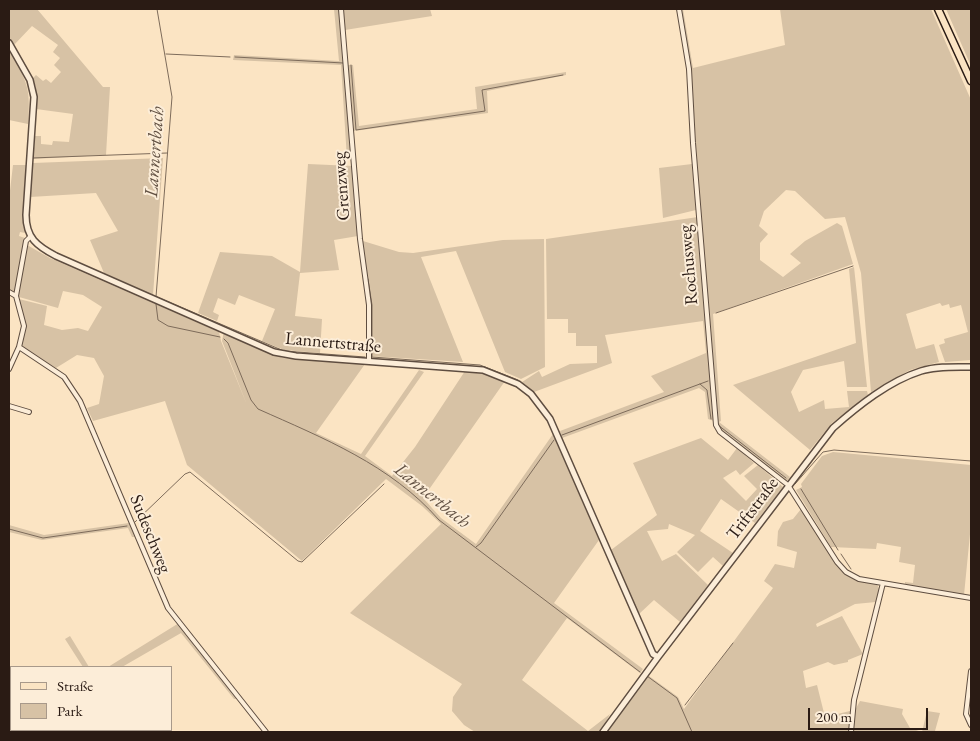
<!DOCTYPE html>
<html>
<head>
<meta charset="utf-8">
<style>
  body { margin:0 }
  #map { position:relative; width:980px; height:741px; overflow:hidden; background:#fbe4c3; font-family:"EB Garamond",serif }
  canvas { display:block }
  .frame { position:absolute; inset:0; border:10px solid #2a1b14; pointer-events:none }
  .legend { position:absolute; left:10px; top:666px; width:162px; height:65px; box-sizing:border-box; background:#fcedd8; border:1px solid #a8998a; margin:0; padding:6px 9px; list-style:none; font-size:15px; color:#2a1b14 }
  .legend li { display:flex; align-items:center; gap:10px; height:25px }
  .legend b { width:25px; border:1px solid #a8998a }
  .scale { position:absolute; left:808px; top:708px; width:120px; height:22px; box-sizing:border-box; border:2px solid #2a1b14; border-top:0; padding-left:6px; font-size:15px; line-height:18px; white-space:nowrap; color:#2a1b14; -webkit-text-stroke:4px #fcedd8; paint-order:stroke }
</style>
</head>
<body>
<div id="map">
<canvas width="980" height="741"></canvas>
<div class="frame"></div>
<ul class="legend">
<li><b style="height:6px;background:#fbe4c3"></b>Straße</li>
<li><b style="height:14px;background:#d7c2a5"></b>Park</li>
</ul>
<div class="scale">200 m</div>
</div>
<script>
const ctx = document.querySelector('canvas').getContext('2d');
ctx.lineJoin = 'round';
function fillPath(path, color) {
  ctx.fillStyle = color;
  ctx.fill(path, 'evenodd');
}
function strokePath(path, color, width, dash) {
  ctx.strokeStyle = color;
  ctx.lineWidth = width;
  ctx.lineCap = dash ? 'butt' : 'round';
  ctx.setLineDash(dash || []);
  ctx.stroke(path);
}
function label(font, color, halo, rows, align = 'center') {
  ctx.font = font + ' "EB Garamond",serif';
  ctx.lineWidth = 4;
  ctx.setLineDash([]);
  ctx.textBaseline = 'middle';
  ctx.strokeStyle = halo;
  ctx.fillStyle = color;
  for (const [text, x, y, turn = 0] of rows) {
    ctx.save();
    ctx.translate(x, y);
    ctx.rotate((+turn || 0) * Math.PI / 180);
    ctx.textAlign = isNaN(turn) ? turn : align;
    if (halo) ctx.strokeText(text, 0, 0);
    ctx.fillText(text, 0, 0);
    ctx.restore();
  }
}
fillPath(new Path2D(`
  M9,9H37L103,87H110L106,155L33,159L35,136H41V144L52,145L53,141L69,142L73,114L36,109V88L33,78L36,75L43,81L46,79L51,83L61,72L54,65L60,58L53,52L58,45L32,26L14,45L9,37Z
  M334,9H340L352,160L347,159L341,65L233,60L234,55L339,61Z
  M343,9H430L432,16L345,30Z
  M680,9H683L693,68L785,45L780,9H931L971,100V360L945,362L939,345L945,343L944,339L968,332L961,305L950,308L949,304L942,306L940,303L906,314L916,349L934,344L939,362L910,370L871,392L861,273L845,217L825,219L795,191L786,190L764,211L759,226L768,234L760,243V260L783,277L801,263L790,254L805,241L837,223L842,226L853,264L713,314L721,421L719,422L790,477L787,481L721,431L717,422L708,419L705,392L699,388L562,438L560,431L664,392L651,376L706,353L703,321L605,335L612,363L534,392L522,382L539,371L542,377L570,364L597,363V346H576V333H568V319H547L546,239L698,217L701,222L691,69Z
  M946,9H971V66Z
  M9,51C27,81 31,87 28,124L9,120Z
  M348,65H353L359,126L477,109L475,87L566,72V75L487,91L488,113L354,131Z
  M163,158L153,295L104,273L90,240L118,231L96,193L30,197L33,163Z
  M308,164L353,166L358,236L334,240L339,270L300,273L295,316L322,319L320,353L284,350L262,341L275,309L239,295L235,305L218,298L213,312L219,315L217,321L198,313L220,252L272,256L300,272Z
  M692,164L696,210L663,218L659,168Z
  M13,165H26L23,222L25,233L20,232L19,236L25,238V242L15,291L11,293L9,291V199Z
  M544,239L545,367L521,379L505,372L456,251L421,257L463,362L370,356V304L361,243L363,241L399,252L413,253L503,240Z
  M27,245L50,258L219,332L221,341L247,405L222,341L224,331L227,335L283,358L365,364L316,433L361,454L419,370L424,372L365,456L392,476L415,447L465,371L482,373L505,381L423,498L441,518L476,544L553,434L599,540L554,603L643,669L640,673L567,618L522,680L588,731L610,714L601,732H475L464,725L452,711L453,697L462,684L350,613L441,524L422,506L386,479L302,561L187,465L165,401L93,421L87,408L99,404L104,376L94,358L77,355L56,368L21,347L23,335L19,299L47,306L44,325L62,330L78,328L88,331L102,307L83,295L63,291L58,308L19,297L18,289Z
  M854,267L867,387H847L844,361L803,370L791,392L799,412L824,400L825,409L849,407L847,391H867L868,395L832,423L810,450L733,385L856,343L849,269Z
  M701,438L728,460L737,448L754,463L740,475L736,470L723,478L746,501L757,489L744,476L758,465L783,487L755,523L721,499L700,531L733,553L723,566L713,557L698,572L677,552L695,535L669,524L668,529L647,531L662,561L676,554L708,585L680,622L654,600L639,614L611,550L657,515L633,463Z
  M833,452L971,465V524L964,595L905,585V582L913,583L915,565L899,562L901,547L877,543L876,549L831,547L796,490L802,487L801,484L822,456Z
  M801,509L844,573L859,580L877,584L879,589L876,602L855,604L816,624L817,627L842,616L863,654L848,660V662L834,665L828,662L803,671L806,688L817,685L825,717L850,711L849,732H607L649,676L678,697L684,709L773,588L764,581L775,564L794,568L797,552L777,546L778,531L783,522L793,519Z
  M129,523L135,537H132L128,528L42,540L9,532V525L44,535Z
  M179,623L237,699H234L181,633L122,667H108Z
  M70,636L89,667H83L65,639Z
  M860,701L903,709L902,714L910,728L922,732L927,711L940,713L935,731L939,732H853L854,712Z`), '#d7c2a5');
strokePath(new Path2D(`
  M166,54L230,57
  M235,57L343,63
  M351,65L356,130L485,111L482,90L563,75
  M32,158L167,153
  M368,279L372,305V357L480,365L518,380
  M156,297L172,97L157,9
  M157,297L284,351L365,357
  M156,304L158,320L168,326L220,337
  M716,313L853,266
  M224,339L228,343L251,400L258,409C323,438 391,465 439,520L640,672
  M700,384L707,390L711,419
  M718,425L786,478
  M562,435L708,381
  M795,484L823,452L834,450L971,461
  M801,489L838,550
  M135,522L185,474L190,472L298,561L302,562L384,484
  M9,529L43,538L127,526
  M476,547L481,543L554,440
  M841,554L851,569
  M647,676L677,698L692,732
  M685,705L733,643`), '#7d6b5a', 1);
const minor = new Path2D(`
  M341,9L360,239L369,305V361
  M679,9L689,69L693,143L716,425L720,432L788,485L837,562L846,572L859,579L971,598
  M30,237L26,241L16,296L24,326L19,347L64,377L80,401L168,608L266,732
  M9,292L16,296
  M9,369L19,347
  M9,406L29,412
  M971,671L966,714L971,725
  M851,732L854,700L883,583`);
const tertiary = new Path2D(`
  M9,43L30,80L34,97L26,215C26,238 37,246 56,256L274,352L296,356L483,370L518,384L531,394L550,419L653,654L658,657
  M603,732L658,657L833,428C858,406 889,381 921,371C937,366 955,367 971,367`);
const primary = new Path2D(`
  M938,9L971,81`);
strokePath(minor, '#5e4d40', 6);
strokePath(tertiary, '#5e4d40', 8);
strokePath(primary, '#2a1b14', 9);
strokePath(minor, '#fcedd8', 4);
strokePath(tertiary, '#fcedd8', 5);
strokePath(primary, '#fbe4c3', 6);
label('18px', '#2a1b14', '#fcedd8', [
  ["Grenzweg",342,186,-94],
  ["Rochusweg",689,265,-95],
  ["Lannertstraße",333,343,5],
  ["Triftstraße",753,509,-53],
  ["Sudeschweg",150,534,68]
]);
label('italic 19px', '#615042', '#fcedd8', [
  ["Lannertbach",155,152,-86],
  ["Lannertbach",432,496,39]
]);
</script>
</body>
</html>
